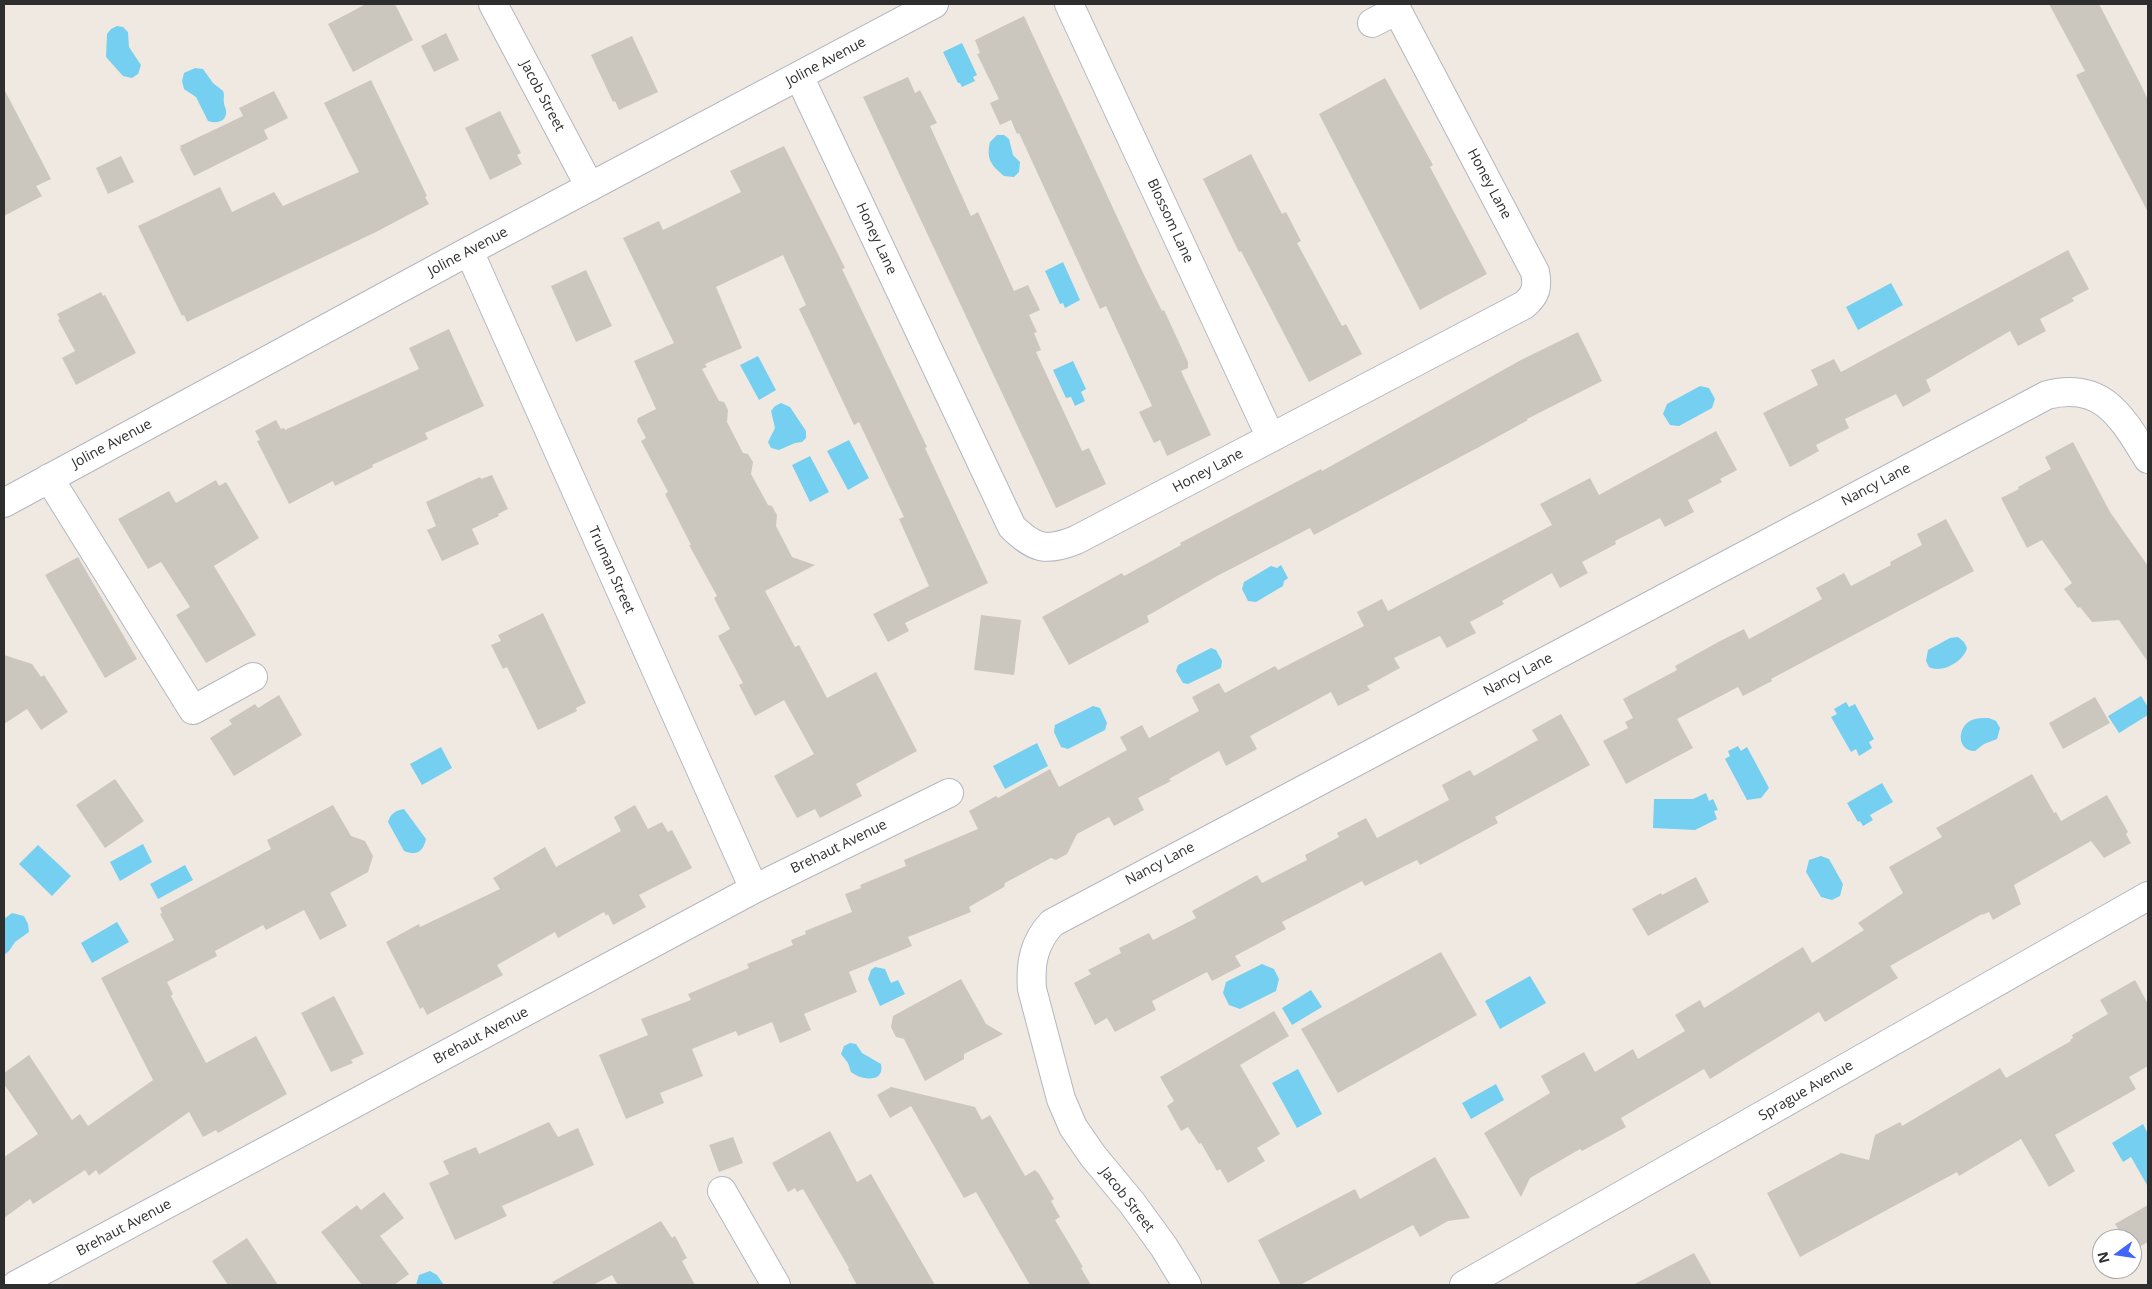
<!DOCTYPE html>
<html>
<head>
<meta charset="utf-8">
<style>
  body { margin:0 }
  #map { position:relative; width:2152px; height:1289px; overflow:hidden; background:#efe9e1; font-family:"Open Sans",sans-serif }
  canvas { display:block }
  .frame { position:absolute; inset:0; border:5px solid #2e2e2e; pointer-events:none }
  .north { position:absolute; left:2092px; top:1229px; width:50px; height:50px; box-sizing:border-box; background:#fff; border:1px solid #ababab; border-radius:50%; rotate:256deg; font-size:14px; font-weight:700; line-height:20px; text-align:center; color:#2e2e2e }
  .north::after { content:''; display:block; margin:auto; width:18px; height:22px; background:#4264fb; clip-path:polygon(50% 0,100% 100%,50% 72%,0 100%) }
</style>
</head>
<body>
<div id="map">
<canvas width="2152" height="1289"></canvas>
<div class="frame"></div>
<div class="north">N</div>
</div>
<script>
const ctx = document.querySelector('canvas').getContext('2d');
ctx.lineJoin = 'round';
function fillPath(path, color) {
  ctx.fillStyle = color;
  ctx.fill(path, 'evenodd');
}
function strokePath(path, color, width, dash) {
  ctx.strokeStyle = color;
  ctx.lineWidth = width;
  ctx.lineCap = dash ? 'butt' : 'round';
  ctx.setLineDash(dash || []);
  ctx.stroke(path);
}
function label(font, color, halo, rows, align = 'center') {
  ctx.font = font + ' "Open Sans",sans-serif';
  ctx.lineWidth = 4.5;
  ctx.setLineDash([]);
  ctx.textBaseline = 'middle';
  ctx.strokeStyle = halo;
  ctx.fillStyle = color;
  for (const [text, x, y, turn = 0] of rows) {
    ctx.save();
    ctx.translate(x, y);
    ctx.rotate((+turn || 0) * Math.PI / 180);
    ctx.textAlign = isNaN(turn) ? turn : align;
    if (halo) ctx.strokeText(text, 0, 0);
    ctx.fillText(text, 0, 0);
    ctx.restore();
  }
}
fillPath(new Path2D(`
  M117,26L123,27L128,32L129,47L141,65L138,74L132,78L123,76L106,57L107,34L111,29Z
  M962,43L977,75L973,77L975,81L962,87L960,83H958L943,52Z
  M195,68L203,69L213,83L223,91C225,96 223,98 224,103C224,106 226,108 226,111C227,122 216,124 208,121L196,97L184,89L182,81L184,73Z
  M997,135H1004L1009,139L1013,155L1020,162L1019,172L1014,177L1004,176C991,165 986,159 990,142Z
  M1063,262L1080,300L1065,308L1063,303L1060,304L1045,271Z
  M1891,283L1903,305L1858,330L1846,307Z
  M758,356L776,390L759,400L740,365Z
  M1073,361L1086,389L1081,392L1085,401L1075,406L1071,397L1066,398L1053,370Z
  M1700,386L1709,388L1715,399L1712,408L1679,426L1670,425L1663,414L1667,404Z
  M781,403L790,407L806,431V438L802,442L795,443L779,450L771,448L768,442L775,428L771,411L775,406Z
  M849,440L869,478L848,490L827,451Z
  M810,456L829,492L810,502L792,465Z
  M1281,565L1288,578L1284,581L1283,586L1256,602L1248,601L1242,589L1244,582L1271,566L1277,568Z
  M1958,637L1964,642L1967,648C1964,661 1942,674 1929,667L1926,661L1928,650L1950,638Z
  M1211,648L1216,650L1222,661L1221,668L1188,684L1183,683L1176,671L1178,665Z
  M2141,696L2148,707V715L2119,733L2108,716Z
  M1846,702L1849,707L1855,704L1874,739L1869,742L1872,748L1859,756L1856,749L1851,752L1831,717L1837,714L1834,709Z
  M1093,706L1100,708L1107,723L1105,730L1068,749L1061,747L1054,732L1055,725Z
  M1989,718L1996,721L2000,728L1997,739L1984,744L1975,751C1956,751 1957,726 1972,720C1977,718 1984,718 1989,718Z
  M1037,743L1048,766L1005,789L993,766Z
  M1738,746L1741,751L1747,747L1769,788L1761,798L1747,800L1725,759L1730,756L1728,751Z
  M441,747L452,768L422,785L410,764Z
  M1882,783L1893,802L1870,815L1873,820L1863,826L1860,821L1858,822L1847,803Z
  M1706,793L1709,801L1713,799L1718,810L1714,811L1717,819L1695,830L1653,828L1654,799H1693Z
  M404,809L426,839C423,852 417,856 404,851L388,822C391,813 395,811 404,809Z
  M143,844L152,862L120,881L110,862Z
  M38,845L71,876L52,896L19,864Z
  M1821,856L1829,859L1843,884L1840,896L1832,900L1821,897L1806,872L1809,860Z
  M185,865L193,880L158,899L150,884Z
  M12,913L24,916L28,924L29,932L15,942L9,951L4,955V919Z
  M117,922L129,942L92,963L81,943Z
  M1262,964L1274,969L1279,979L1276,991L1240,1009L1229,1005L1223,993L1226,982Z
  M875,967L885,969L891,983L898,980L905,994L880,1006L868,979L871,970Z
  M1530,976L1546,1003L1500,1029L1485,1001Z
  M1311,990L1322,1007L1292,1025L1282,1008Z
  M850,1043L856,1044L862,1053L881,1064C885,1084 861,1080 851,1072L848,1063L841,1054L844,1046Z
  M1298,1069L1322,1114L1297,1128L1272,1083Z
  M1496,1084L1504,1100L1471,1119L1462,1103Z
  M2143,1124L2148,1134L2147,1185L2131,1157L2123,1162L2112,1143Z
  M430,1271L437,1275L444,1285H416L419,1275Z`), '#75cff0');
fillPath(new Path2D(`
  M366,4H395L413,40L353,72L328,24Z
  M2049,4H2099L2140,83L2148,100V212L2076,75L2085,71Z
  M1024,16L1144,275L1162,311L1164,310L1188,362V368L1181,371L1211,435L1167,456L1160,440L1154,443L1139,412L1152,406L1106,306L1100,309L1019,133L1017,134L1011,120L1000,125L990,103L999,99L977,54L980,53L975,40Z
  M446,33L459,60L434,72L421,46Z
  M632,36L658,92L619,110L615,101L613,102L591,55Z
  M908,77L915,93L920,90L937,123L930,126L971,216L978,212L1014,291L1028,285L1040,310L1029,315L1037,332L1034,333L1041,350L1036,352L1082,451L1089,448L1106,484L1056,508L863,97Z
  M1385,78L1433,165L1430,167L1487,274L1420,310L1319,114Z
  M371,80L427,196L425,197L429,204L376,232L187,322L184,315L182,316L138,226L220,187L232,212L274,192L283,206L359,172L324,103Z
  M4,89L51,179L36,186L42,196L4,216Z
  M274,91L288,118L264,130L268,139L194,176L180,149L181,148L180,146L243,116L239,108Z
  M500,111L521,153L517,155L522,164L490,180L465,128Z
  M784,146L845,268L842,269L927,447L925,448L988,583L905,623L909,631L888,642L873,614L929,586L899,519L904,517L859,422L854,425L810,332L799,309L806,305L783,255L716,287L742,348L705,364L707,367L702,369L719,401L724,402L728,410L727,422L743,453L748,454L753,462L751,474L768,505L772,506L777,515L776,526L792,557L815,565L765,591L795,647L799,645L827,698L876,672L917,751L856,784L862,796L820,818L815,809L797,818L774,776L814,754L784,700L755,716L739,685L743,683L718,636L730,629L714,598L717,596L689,545H691L665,494L668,492L641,441L646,438L637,421L638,418L656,409L634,361L674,343L623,238L659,221L663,230L741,192L730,171Z
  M1251,154L1282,214L1286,212L1301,241L1297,243L1342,326L1346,324L1362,354L1309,382L1241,251L1239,252L1203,179Z
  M121,156L134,182L108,194L96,168Z
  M2068,250L2089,289L2072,298L2074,301L2040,319L2046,331L2018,346L2010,331L1926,380L1931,391L1903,407L1896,394L1845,419L1849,428L1816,445L1819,451L1790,467L1763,413L1818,385L1811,370L1834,359L1841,372Z
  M586,270L612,326L576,342L551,286Z
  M101,292L103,296L105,295L136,353L76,385L62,358L75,351L58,320L60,319L57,314Z
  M449,329L484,406L425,433L428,439L372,465L373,467L335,486L333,481L289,504L257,441L260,440L255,431L276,420L281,429L284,428L285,430L419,369L409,348Z
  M1578,332L1602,381L1527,419L1528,420L1479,447L1314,535L1310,528L1217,576L1147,616L1149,622L1069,665L1042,617L1122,573L1124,576L1181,545L1180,543L1321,469L1322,471L1521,360Z
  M1716,431L1737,470L1720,479L1722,482L1688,500L1694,512L1665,527L1660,518L1615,541L1616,544L1582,562L1588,573L1560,588L1552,573L1502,601L1504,604L1470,622L1476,633L1447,648L1440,636L1394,658L1400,668L1367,686L1370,690L1338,706L1331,692L1250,736L1257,749L1226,766L1219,751L1169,779L1171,781L1138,798L1144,810L1114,826L1109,817L1077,834L1067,854L1056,860L1051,858L1005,883L1004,887L969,907L971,912L908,937L912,946L849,972L857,992L804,1014L811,1030L780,1043L772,1022L738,1036L736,1031L692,1049L703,1076L660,1093L664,1103L626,1119L599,1055L648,1035L641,1019L691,1000L688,994L749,968L747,964L793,945L791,940L806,934L805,931L852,912L845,894L861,888L860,885L906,866L904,860L978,829L969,811L996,796L998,798L1050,769L1059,787L1127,750L1120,737L1142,725L1149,738L1199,711L1192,697L1219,683L1225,693L1275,666L1278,670L1364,626L1357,612L1382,599L1388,611L1552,525L1540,504L1590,478L1599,495Z
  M2073,442L2110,512L2148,566V662L2119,620L2092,622L2080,607L2078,608L2064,589L2072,583L2042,540L2027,548L2001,498L2019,489L2018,487L2051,469L2045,457Z
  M492,475L508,509L498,514L499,516L472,529L479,544L442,561L427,530L436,526L426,502L480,477L481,479Z
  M216,480L219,486L226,482L259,538L214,566L256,635L206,663L176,615L190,607L161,562L148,569L118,519L169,491L176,503Z
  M1946,519L1974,571L1771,679L1772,681L1743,696L1738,687L1677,719L1693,748L1626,784L1603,741L1628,728L1625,722L1633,718L1623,699L1677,670L1675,666L1720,641L1744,629L1749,639L1822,599L1816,588L1844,573L1851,586L1891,565L1890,562L1922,545L1917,534Z
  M78,557L137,659L105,678L45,575Z
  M543,613L586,703L576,708L577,711L538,730L507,667L503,669L491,645L501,641L498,635Z
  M981,615L1021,620L1014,675L974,670Z
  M4,655L32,664L41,677L44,675L68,712L41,730L27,709L4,724Z
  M279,695L302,735L234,776L210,738L232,724L229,720L255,704L258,708Z
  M2095,697L2110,723L2063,749L2049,723Z
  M1561,714L1590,765L1495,817L1498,823L1420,865L1417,860L1365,886L1362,881L1282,922L1286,929L1235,956L1241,966L1212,981L1207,972L1152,1001L1156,1010L1115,1032L1107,1018L1095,1025L1074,983L1091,974L1088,970L1121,953L1119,948L1149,933L1153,940L1196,918L1192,911L1257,875L1262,883L1307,860L1305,855L1339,837L1337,833L1366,818L1377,838L1449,800L1442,785L1470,770L1474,776L1538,740L1532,730Z
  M2032,774L2054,813L2056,812L2061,821L2107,795L2128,832L2126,834L2131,843L2104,858L2091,841L2014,885L2021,904L1993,920L1989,912L1982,915V914L1890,966L1898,978L1825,1022L1819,1012L1710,1079L1704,1069L1621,1118L1626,1127L1582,1151L1580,1149L1530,1178L1521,1197L1484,1133L1550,1093L1541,1076L1584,1052L1595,1072L1633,1049L1638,1059L1685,1031L1675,1015L1700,1000L1704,1008L1803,947L1812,963L1864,930L1858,923L1903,893L1889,867L1942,837L1936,828Z
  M115,779L144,821L105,848L76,805Z
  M333,805L351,836L365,841L373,856L368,872L330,893L347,926L320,940L304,910L266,930L263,925L215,951L217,956L167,982L173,994L171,996L206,1063L256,1036L287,1094L218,1133L216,1130L203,1137L189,1112L99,1175L96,1170L89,1176L85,1170L33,1204L30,1199L4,1218V1157L38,1134L4,1084V1073L29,1055L72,1120L80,1114L88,1126L153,1080L101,978L174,940L160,914L162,913L160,908L271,849L267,840Z
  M635,805L648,829L662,822L668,832L672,830L692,868L639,895L646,907L613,925L608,914L606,916L604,912L558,938L555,932L497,965L503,975L427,1015L423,1007L420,1009L386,942L419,924L420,927L500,889L493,878L545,847L556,867L621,831L614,817Z
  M1696,877L1709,902L1648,936L1632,909L1661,893L1662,895Z
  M1441,952L1477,1015L1338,1093L1301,1029Z
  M961,979L986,1024L1003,1034L964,1054V1059L925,1081L904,1039L896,1037L891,1027L893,1016Z
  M2135,980L2148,1004V1066L2129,1077L2136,1089L2055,1135L2075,1171L2049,1187L2021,1139L1959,1176L1957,1172L1800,1257L1767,1193L1841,1153L1869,1160L1875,1135L1900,1122L1902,1126L2000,1068L2006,1078L2071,1041L2070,1040L2073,1038L2072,1035L2108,1014L2100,1000Z
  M334,996L364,1054L351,1060L353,1063L331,1072L301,1013Z
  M1274,1011L1289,1036L1240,1065L1280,1134L1257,1148L1265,1161L1228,1183L1220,1169L1217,1171L1201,1143L1199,1144L1188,1127L1181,1131L1167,1106L1174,1101L1160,1077Z
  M891,1087L975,1107L982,1120L990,1115L1025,1176L1035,1170L1039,1174L1054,1199L1051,1201L1060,1217L1055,1220L1083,1267L1081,1268L1091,1285H1030L976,1192L964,1198L911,1106L890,1118L877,1095Z
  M549,1122L558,1137L578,1128L594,1165L502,1206L507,1216L455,1240L429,1183L449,1174L443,1161L476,1147L479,1154Z
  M830,1131L857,1182L871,1174L935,1285H857L848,1269L849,1268L803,1189L797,1192L795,1188L788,1192L772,1163Z
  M733,1137L743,1163L719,1172L709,1145Z
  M1435,1157L1470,1218L1448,1221L1420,1237L1413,1225L1300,1285H1281L1258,1240L1355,1189L1360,1199Z
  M384,1192L404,1218L380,1236L409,1274L394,1285H362L321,1232L357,1205L361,1210Z
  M2148,1205V1242L2132,1251V1239H2124L2115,1224Z
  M661,1221L672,1238L675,1236L687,1258L682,1261L695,1285H618L612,1275L593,1285H554L552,1282Z
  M247,1238L278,1285H228L212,1261Z
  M1694,1253L1712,1285H1633Z`), '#cbc7bf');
const minor = new Path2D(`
  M493,4L590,187
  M1069,4L1271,438
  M799,76L1012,527C1035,549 1046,552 1076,540L1524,305C1536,295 1538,287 1535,272L1397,10L1372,23
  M469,251L754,889
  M49,478L193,710L253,677
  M4,503L469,251L934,4
  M722,1191L776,1285
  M16,1285L754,889L949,793
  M1187,1285L1164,1247L1132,1203L1093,1156L1073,1127L1061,1099L1032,989C1030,963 1034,942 1052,923L2047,395C2103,381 2122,417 2148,459
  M1464,1285L2148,896`);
strokePath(minor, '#b4b7c1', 30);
strokePath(minor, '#fff', 28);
label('14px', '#2e2e2e', '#fff', [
  ["Joline Avenue",826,62,-28],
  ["Jacob Street",542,96,62],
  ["Honey Lane",1489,184,62],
  ["Blossom Lane",1170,221,65],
  ["Honey Lane",876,239,65],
  ["Joline Avenue",468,252,-28],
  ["Joline Avenue",112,444,-28],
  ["Honey Lane",1208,471,-28],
  ["Nancy Lane",1876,485,-28],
  ["Truman Street",611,570,66],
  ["Nancy Lane",1518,675,-28],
  ["Brehaut Avenue",839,847,-26],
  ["Nancy Lane",1160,864,-28],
  ["Brehaut Avenue",481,1036,-28],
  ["Sprague Avenue",1806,1091,-30],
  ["Jacob Street",1127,1200,52],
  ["Brehaut Avenue",124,1228,-28]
]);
</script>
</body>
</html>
